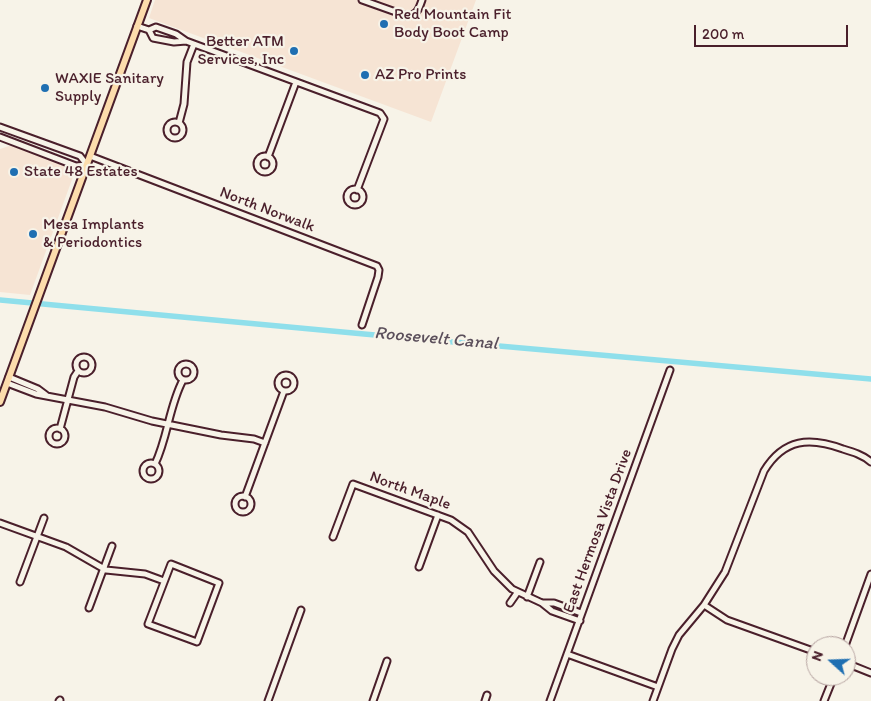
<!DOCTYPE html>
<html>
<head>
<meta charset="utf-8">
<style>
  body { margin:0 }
  #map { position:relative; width:871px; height:701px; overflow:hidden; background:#f7f3e8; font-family:Itim,sans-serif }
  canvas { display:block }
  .north { position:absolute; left:806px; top:636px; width:50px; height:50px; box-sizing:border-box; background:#f7f3e8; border:1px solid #b29e9c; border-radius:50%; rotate:290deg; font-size:14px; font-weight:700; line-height:20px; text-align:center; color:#4a1f2b }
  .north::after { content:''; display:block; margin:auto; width:18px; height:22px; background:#1f6fb2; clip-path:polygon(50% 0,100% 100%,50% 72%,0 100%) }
  .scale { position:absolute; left:694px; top:25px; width:154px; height:22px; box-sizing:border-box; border:2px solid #4a1f2b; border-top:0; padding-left:6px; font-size:15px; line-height:18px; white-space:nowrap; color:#4a1f2b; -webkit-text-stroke:4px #f7f3e8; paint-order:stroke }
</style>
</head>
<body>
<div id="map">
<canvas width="871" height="701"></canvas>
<div class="north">N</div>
<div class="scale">200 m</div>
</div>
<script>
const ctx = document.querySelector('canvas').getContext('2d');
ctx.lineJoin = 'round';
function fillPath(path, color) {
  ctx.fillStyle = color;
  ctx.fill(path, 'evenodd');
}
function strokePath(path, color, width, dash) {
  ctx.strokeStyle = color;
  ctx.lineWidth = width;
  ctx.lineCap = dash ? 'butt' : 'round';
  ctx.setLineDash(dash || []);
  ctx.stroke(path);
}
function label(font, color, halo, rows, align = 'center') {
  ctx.font = font + ' Itim,sans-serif';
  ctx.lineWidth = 4.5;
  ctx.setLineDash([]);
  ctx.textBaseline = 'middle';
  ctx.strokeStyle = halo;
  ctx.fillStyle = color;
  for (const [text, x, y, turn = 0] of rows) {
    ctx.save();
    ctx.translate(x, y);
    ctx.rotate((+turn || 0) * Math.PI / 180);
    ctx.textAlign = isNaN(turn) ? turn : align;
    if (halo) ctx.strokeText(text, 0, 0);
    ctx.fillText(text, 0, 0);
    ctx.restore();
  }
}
fillPath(new Path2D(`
  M155,0H476L431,122L149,18Z
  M12,145L71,167L74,174L30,295L0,292V149Z`), '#f6e4d4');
strokePath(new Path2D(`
  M0,300L364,334L871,379`), '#8fdfeb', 5.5);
const minor = new Path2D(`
  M362,0L407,16C417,15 419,9 422,0
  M137,26L149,30L153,38L174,42L186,41L176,34L156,27L149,30
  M186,41L380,113L384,119L357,190
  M167 130a8 8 0 1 1 16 0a8 8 0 1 1-16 0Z
  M179,123L184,104L187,62L194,44
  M0,127L80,156L87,165
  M0,137L76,166L87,165
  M90,156L377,266L379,270L378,277L362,325
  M257 164a8 8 0 1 1 16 0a8 8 0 1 1-16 0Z
  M268,157L296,82
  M347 197a8 8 0 1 1 16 0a8 8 0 1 1-16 0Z
  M76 365a8 8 0 1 1 16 0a8 8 0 1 1-16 0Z
  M178 372a8 8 0 1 1 16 0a8 8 0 1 1-16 0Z
  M278 383a8 8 0 1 1 16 0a8 8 0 1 1-16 0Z
  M9,377L38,389L46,395
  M7,383L36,394L105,407L152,421L221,435L254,439L265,443
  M49 436a8 8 0 1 1 16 0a8 8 0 1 1-16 0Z
  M60,429L74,377L78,371
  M143 471a8 8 0 1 1 16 0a8 8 0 1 1-16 0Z
  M155,464C168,437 169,406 183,380
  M235 504a8 8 0 1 1 16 0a8 8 0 1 1-16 0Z
  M245,497L284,391
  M0,523L66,547L106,570L145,574L164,581
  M333,537L353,484L451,520L468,532L494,571L512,589L542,603L552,611L580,621
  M171,564L219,583L197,642L148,624Z
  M419,567L438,515
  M20,582L44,518
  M527,597L540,562
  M510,603L517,593
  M543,603H554L581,613
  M704,605L727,620L816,652
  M89,608L112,546
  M845,646L871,574
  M567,654L658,687
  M846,663L871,673
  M59,701L60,700
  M268,701L301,610
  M373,701L387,661
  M485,701L487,695
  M550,701L670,370
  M653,701L672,649L679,635L704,605L725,572L764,471C784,438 810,437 843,449C853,452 863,455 871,462
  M824,701L834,676`);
const major = new Path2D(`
  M0,402L147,0`);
strokePath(minor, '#4a1f2b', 9);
strokePath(major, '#4a1f2b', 10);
strokePath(minor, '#f7f3e8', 5);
strokePath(major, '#fcdcac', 6);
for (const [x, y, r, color] of [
  [384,24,5,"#1f6fb2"],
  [294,51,5,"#1f6fb2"],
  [365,75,5,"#1f6fb2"],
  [45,88,5,"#1f6fb2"],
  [14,172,5,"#1f6fb2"],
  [33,234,5,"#1f6fb2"]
]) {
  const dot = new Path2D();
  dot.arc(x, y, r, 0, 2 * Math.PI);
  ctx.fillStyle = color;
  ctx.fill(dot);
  strokePath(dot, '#f7f3e8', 2);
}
label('16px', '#4a1f2b', '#f7f3e8', [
  ["Red Mountain Fit",394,15],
  ["Body Boot Camp",394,33],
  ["Better ATM",284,42,"right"],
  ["Services, Inc",284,60,"right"],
  ["AZ Pro Prints",375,75],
  ["WAXIE Sanitary",55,79],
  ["Supply",55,97],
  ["State 48 Estates",24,172],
  ["Mesa Implants",43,225],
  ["& Periodontics",43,243]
], 'left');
label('16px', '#4a1f2b', '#f7f3e8', [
  ["North Norwalk",267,210,21],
  ["North Maple",410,491,20],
  ["East Hermosa Vista Drive",598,531,-70]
]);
label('italic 18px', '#5b4f5b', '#f7f3e8', [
  ["Roosevelt Canal",436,339,5]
]);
</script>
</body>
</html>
